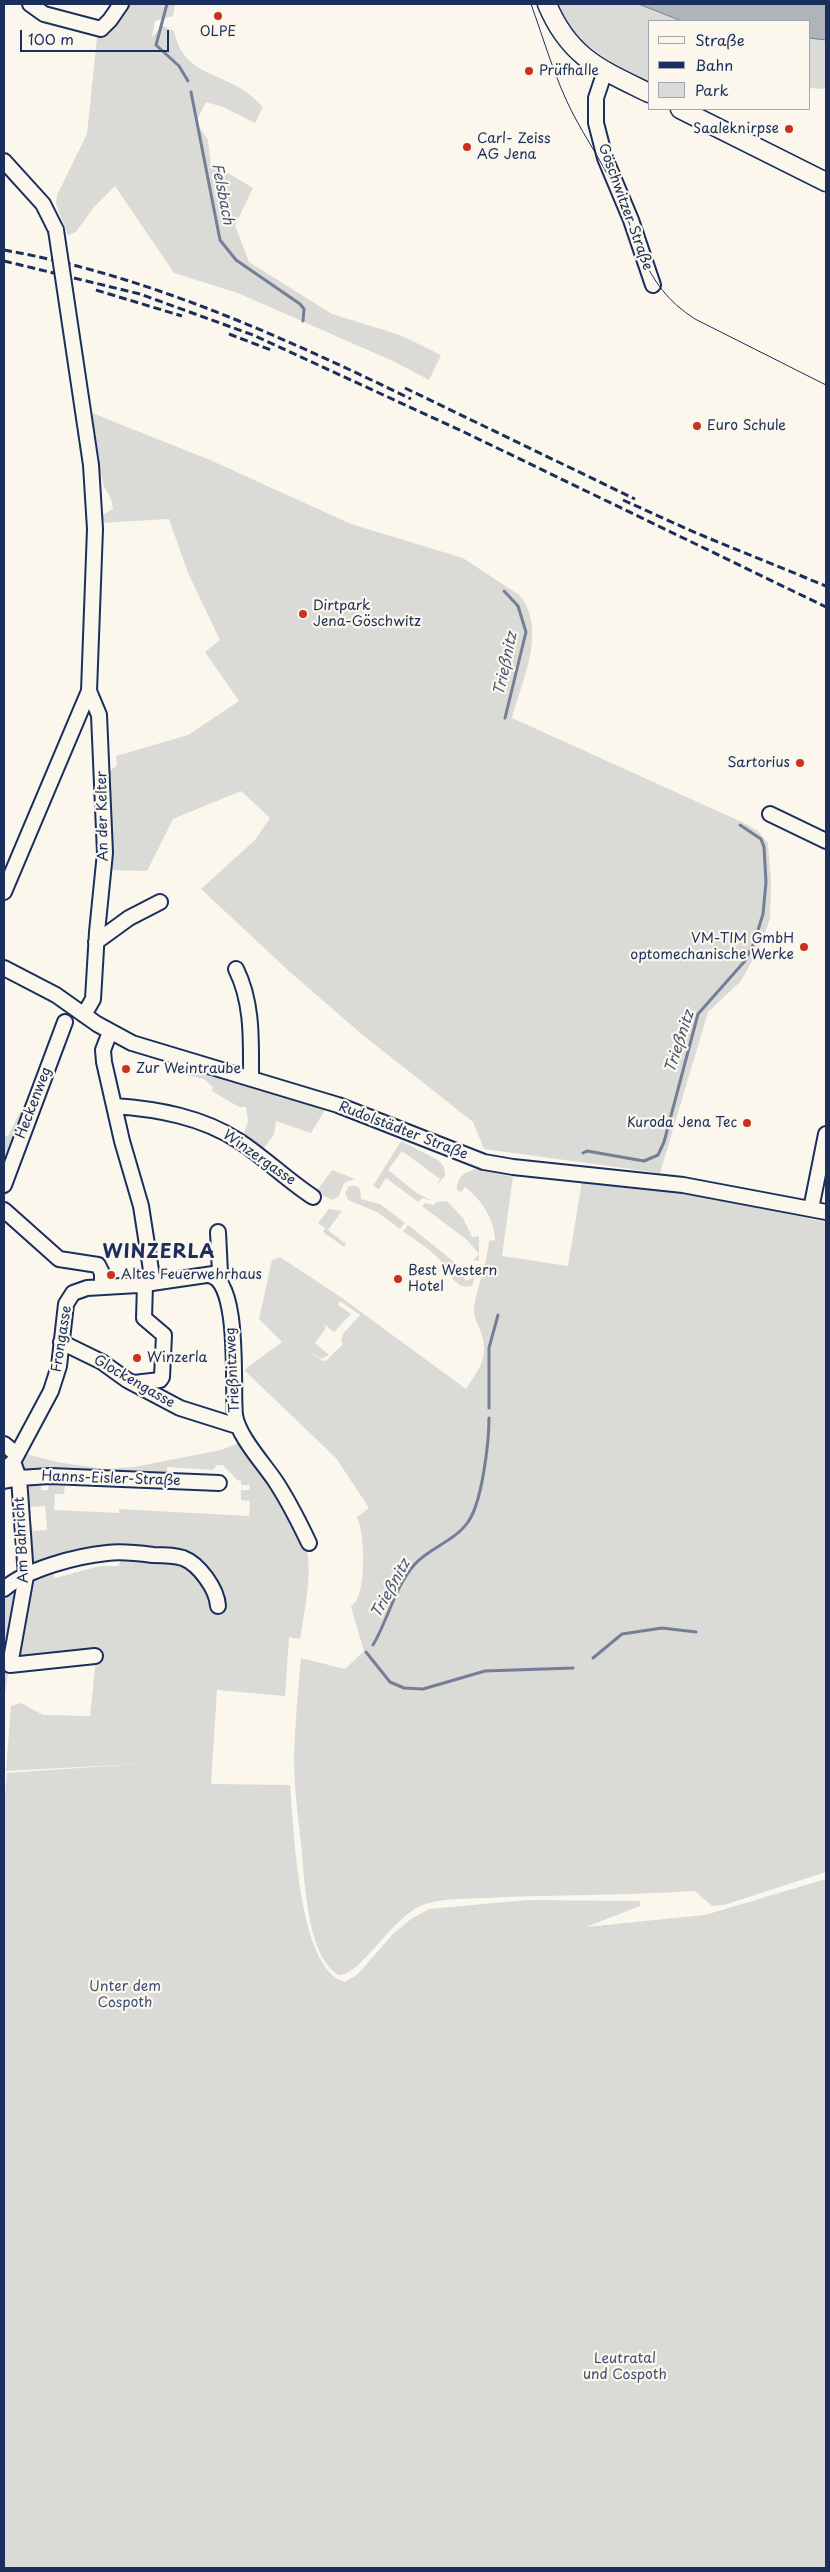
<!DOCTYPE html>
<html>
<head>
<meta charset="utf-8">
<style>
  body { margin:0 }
  #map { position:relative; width:830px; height:2572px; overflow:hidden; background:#fbf7ec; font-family:"Playpen Sans",sans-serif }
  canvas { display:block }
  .frame { position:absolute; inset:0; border:5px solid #1b2f5e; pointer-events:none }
  .legend { position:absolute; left:648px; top:20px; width:162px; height:90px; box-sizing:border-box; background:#fbf7ec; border:1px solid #a1a7b3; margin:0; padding:6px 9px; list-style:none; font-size:15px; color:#1b2f5e }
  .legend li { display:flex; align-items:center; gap:10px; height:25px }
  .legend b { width:25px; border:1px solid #a1a7b3 }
  .scale { position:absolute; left:20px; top:30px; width:149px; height:22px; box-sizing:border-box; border:2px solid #1b2f5e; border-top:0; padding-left:6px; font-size:15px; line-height:18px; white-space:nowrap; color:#1b2f5e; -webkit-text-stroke:4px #fbf7ec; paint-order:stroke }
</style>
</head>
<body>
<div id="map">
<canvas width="830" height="2572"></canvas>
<div class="frame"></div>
<ul class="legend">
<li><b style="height:6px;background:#fbf7ec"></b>Straße</li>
<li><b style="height:6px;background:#1b2f5e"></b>Bahn</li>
<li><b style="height:14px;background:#dadad7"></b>Park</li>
</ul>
<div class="scale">100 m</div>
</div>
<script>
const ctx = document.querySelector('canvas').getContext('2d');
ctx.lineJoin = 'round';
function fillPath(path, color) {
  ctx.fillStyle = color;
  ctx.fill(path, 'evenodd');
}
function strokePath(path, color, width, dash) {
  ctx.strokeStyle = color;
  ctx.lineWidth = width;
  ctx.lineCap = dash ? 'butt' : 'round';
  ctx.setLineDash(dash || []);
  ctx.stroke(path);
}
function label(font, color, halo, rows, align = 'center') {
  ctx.font = font + ' "Playpen Sans",sans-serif';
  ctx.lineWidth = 4.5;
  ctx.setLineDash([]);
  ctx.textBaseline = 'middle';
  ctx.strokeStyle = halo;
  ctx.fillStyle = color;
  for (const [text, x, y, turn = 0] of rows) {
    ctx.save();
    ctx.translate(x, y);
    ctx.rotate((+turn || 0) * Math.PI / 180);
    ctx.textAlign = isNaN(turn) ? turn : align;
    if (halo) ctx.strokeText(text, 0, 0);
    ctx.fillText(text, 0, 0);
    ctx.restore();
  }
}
fillPath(new Path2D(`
  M121,4H175L173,16L155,21L152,37L163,26L174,31C183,73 214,71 245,91C252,96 258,102 263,107L255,123L223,107L206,102L196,122L208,140L211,167L228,173L253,188L235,225L249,262L332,314L400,335L441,355L429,380L395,362L238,293L174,273L115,186L94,207L76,232L68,235L56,204L57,195L87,134L97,37Z
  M558,4H639L682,21H649V81C611,62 574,46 558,4Z
  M809,38L826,40V89L809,88Z
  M92,413L210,460L351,524L463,558L519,595C548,628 522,681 512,718L744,823L758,831L768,843L771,882L770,919L760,946L741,981L708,1012L660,1173L484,1149L473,1122L364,1036L291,973L201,889L255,840L270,818L241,791L173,819L147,871L110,870V771L117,765L116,756L188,735L239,701L205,652L220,640L188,573L169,519L100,523L101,516L113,509C112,493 102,490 102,476L99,473L97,464L100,463Z
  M48,1057L4,1169V1135L8,1136Z
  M186,1072H206L326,1108L311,1133L276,1121L274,1135L262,1150L243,1136L248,1122L246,1107H239L212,1091L213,1087L204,1079L186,1075Z
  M401,1141L438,1160L444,1167L445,1176L436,1186L440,1179L402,1151L388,1170L417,1193L432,1201L423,1198L418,1202L386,1178L379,1189L373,1186Z
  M476,1169L513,1177L502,1256L568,1266L582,1181L671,1190L826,1222V1872L724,1905L712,1906L695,1891C632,1895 568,1895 505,1897C480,1899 453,1897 429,1903C395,1910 362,1976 339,1975C306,1957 305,1878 301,1844C298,1815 294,1786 294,1757C295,1724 298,1691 301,1658L345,1669L364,1651L351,1607C353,1604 357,1601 358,1597C365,1580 365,1534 357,1517L369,1508L336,1458L244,1370L282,1342L259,1319L272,1260L280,1257L342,1298L466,1389C477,1372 489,1358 482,1336C480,1326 474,1321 474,1310C476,1288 487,1265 489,1241L495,1240C494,1219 482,1200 465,1187L461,1192L457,1190C456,1178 465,1171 476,1169ZM340,1301L360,1315L343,1334L341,1342L343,1344L326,1361L321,1360L306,1349L321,1359L329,1355L315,1343L326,1328L324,1324L334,1332L351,1314L338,1305Z
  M332,1170L355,1179L344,1183L339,1196L332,1200L316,1192Z
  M349,1186H357L360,1189L361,1199L380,1204L405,1223L400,1229L377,1212L348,1200L345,1193Z
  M447,1201L463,1218L472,1237L479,1236V1261L473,1260L479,1254L467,1240L422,1206L425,1203L434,1205L436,1202Z
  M329,1209L342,1211L328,1230L346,1244L344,1247L323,1232L325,1228L318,1223Z
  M408,1225L453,1261L466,1281L475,1277L472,1286C453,1290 448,1268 438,1258C428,1247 414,1240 403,1231Z
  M241,1442C263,1473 295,1511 306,1547C313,1570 304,1615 300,1639L289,1637L285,1696L217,1690L211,1784L290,1785C294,1827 298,1971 345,1982L357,1975L393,1934L411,1919L429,1909L527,1900L640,1901V1906L586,1927L705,1915L826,1879V2568H4V1804L7,1773L137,1764L6,1771L11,1706L21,1703L43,1715L90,1716L96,1658L15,1669L30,1582L52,1572L55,1578L100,1566H118L124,1555L191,1557L107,1546L30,1568L28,1523L32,1524L33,1531L47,1530L45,1506L30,1507L31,1513L28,1516L21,1486L41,1484V1490H48L49,1484H65L64,1494H55L54,1510L119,1513V1509L249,1516L250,1501L241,1500V1490H249L250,1485H241V1481L237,1480L223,1465H217L213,1470L167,1467V1472L120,1471V1474L22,1473L17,1469L22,1453L62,1463L107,1469L134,1467L221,1450Z
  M21,1586L5,1694L4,1695V1600Z`), '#dadad7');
const water = new Path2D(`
  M639,4H826V40L809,38V21H682Z`);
fillPath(water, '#afb3bb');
strokePath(water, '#747e96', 1);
strokePath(new Path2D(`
  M167,4L156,45L179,66L188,81
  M191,92L220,240L236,260L300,304L304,309L303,321
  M504,591L518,606L526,632L505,718
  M583,1153L587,1151L644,1161L658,1155L664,1142L698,1014L744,962L754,943L763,914L766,882L764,847L761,839L740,825
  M489,1408V1348L498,1315
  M373,1645C388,1620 395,1586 415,1564C429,1548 455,1541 468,1522C482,1503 489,1442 489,1418
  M366,1652L390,1682L404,1688L423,1689L485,1671L573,1668
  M593,1658L622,1634L662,1628L696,1632`), '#747e96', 3);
const minor = new Path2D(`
  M30,4L44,14L101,29L110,20L121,4
  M605,71L596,98V123L605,158L631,220L653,285
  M4,161L43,204L56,230
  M770,814L826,841
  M4,892L89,691L95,529L91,465
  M96,942L129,918L160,902
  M4,968L56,995L97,1024L132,1043L338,1105L484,1162L513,1167L683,1185L826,1212
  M236,969C253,1003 251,1041 251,1078
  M84,1015L93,999L97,932L105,853L99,715L89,691
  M110,1032L103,1050L104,1062L122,1141L141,1206L153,1283
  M114,1106C158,1109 202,1117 239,1141C265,1158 287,1180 313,1197
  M4,1185L65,1022
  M811,1209L826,1134
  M4,1210L59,1259L98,1265L102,1273V1286
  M209,1275C241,1280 232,1390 235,1415C238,1436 264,1464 276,1482C289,1502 299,1522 309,1543
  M61,1342L102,1362L127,1380L180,1408L237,1426
  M134,1383L160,1380L162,1377L164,1335L144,1318L145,1285
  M4,1444L16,1454
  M13,1462L19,1478L26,1576L10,1665L95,1656
  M4,1470L13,1462L51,1391L59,1366L66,1304L73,1293L87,1288L138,1285L220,1273L218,1232
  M4,1481L19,1478L50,1476L219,1483
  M4,1589C27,1569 77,1556 107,1553C122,1551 138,1553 153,1555C162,1555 174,1555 183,1558C199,1564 217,1589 218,1606`);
const major = new Path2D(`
  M547,4C569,57 600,69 649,93
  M680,109L826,182`);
strokePath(minor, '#1b2f5e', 18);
strokePath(major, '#1b2f5e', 21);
strokePath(minor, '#fbf7ec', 14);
strokePath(major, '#fbf7ec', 18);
strokePath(new Path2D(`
  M531,4C544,40 555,79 573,114C585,137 600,159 612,183C639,236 640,284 695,319L826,385`), '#1b2f5e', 1);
strokePath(new Path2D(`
  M4,250C146,275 281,336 411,399
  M4,261L140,294L253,335L464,432L826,607
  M96,290L182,316
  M229,334L271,350
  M405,388L635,499
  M623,500L696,533L826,586`), '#1b2f5e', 3, [8, 4]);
const minorBridge = new Path2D(`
  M56,230L91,465`);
strokePath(minorBridge, '#1b2f5e', 18, []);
strokePath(minorBridge, '#fbf7ec', 14);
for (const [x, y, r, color] of [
  [218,16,5,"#c8321e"],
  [529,71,5,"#c8321e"],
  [789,129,5,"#c8321e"],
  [467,147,5,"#c8321e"],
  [697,426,5,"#c8321e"],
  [303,614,5,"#c8321e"],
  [800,763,5,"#c8321e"],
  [804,947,5,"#c8321e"],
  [126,1069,5,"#c8321e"],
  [747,1123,5,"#c8321e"],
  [111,1275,5,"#c8321e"],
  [398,1279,5,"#c8321e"],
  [137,1358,5,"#c8321e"]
]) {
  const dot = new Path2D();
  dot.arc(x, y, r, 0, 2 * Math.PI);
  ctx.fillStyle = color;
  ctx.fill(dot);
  strokePath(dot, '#fbf7ec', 2);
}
label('14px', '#1b2f5e', '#fbf7ec', [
  ["OLPE",218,32,"center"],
  ["Prüfhalle",539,71],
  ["Saaleknirpse",779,129,"right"],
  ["Carl- Zeiss",477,139],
  ["AG Jena",477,155],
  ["Euro Schule",707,426],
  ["Dirtpark",313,606],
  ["Jena-Göschwitz",313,622],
  ["Sartorius",790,763,"right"],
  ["VM-TIM GmbH",794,939,"right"],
  ["optomechanische Werke",794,955,"right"],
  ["Zur Weintraube",136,1069],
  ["Kuroda Jena Tec",737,1123,"right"],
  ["Best Western",408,1271],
  ["Hotel",408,1287],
  ["Altes Feuerwehrhaus",121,1275],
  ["Winzerla",147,1358]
], 'left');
label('14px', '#1b2f5e', '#fbf7ec', [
  ["Göschwitzer Straße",625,207,70],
  ["An der Kelter",103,816,-91],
  ["Heckenweg",34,1103,-69],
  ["Rudolstädter Straße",403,1131,21],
  ["Winzergasse",259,1158,35],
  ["Frongasse",62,1339,-81],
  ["Trießnitzweg",233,1370,-93],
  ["Glockengasse",134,1382,30],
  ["Hanns-Eisler-Straße",111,1479,2],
  ["Am Bahricht",22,1540,-93]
]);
label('14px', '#415176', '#fbf7ec', [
  ["Unter dem",125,1987],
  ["Cospoth",125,2003],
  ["Leutratal",625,2359],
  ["und Cospoth",625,2375]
]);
label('italic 15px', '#47577a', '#fbf7ec', [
  ["Felsbach",222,194,79],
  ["Trießnitz",506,664,-78],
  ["Trießnitz",680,1042,-72],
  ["Trießnitz",391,1589,-61]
]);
ctx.letterSpacing = '1px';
label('bold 19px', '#1b2f5e', '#fbf7ec', [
  ["WINZERLA",159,1253]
]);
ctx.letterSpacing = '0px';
</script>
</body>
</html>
